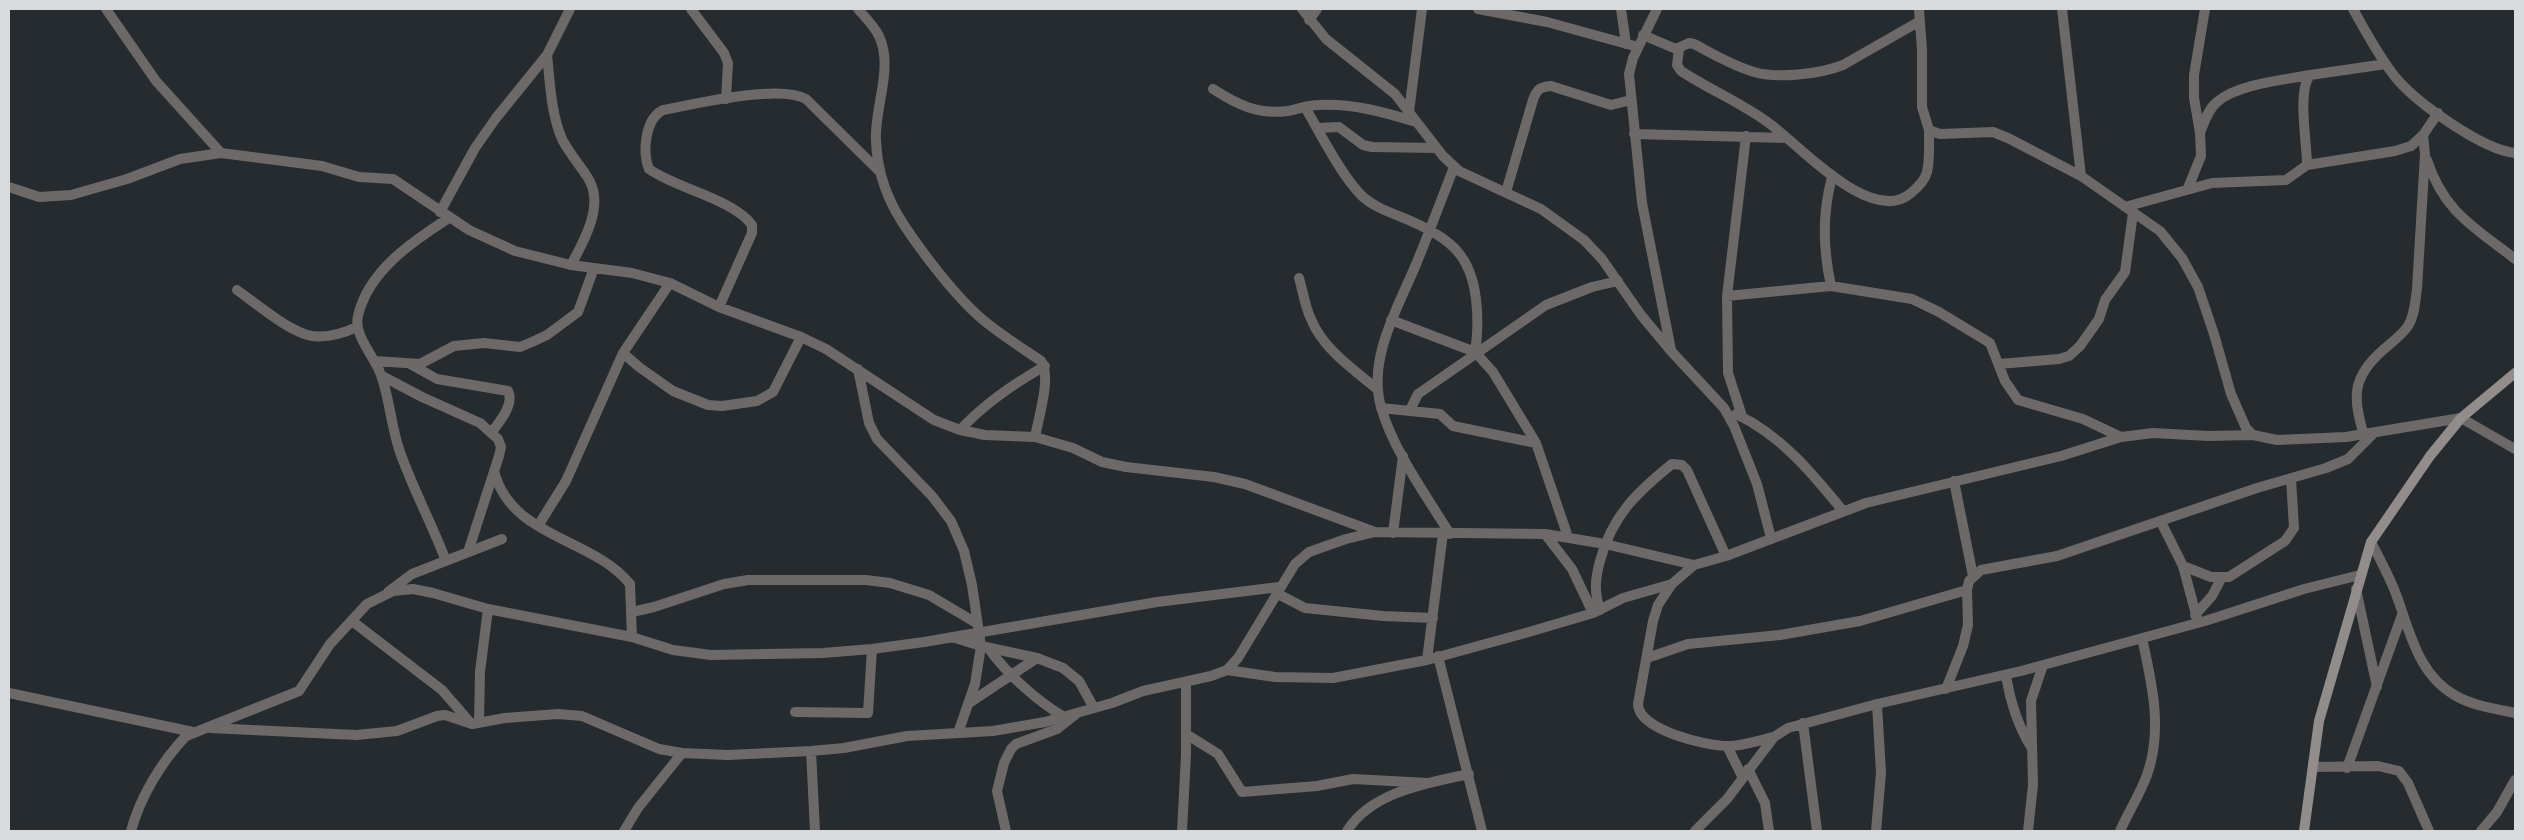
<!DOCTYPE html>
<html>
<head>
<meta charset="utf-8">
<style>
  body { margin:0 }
  #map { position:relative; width:2524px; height:840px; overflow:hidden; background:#252b2e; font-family:"Golos Text",sans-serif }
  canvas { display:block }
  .frame { position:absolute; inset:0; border:10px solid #d8dbde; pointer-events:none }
</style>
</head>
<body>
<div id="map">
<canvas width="2524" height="840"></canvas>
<div class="frame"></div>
</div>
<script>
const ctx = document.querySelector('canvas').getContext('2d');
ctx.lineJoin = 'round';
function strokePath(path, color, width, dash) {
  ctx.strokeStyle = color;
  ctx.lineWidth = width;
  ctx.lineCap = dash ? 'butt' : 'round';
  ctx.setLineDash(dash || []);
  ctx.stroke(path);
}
strokePath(new Path2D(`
  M106,9L156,81L221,153
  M691,9L724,53L728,63L726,99
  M858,9C865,17 874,26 879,36C894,68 874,108 876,141C878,191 900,222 929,260C945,281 962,302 982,319C1001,335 1022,348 1041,361C1052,376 1038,419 1035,437
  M1302,9L1326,39L1395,94L1443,156L1459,171L1541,209L1584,240L1602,259L1641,315L1671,351L1724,408L1734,426L1757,484L1771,538
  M1478,9L1547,22L1638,47
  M1621,9L1626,44
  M1657,9L1633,58L1629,74L1642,203L1671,350
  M1919,9L1922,50V107L1929,130L1940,134L1993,132L2008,138L2081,176L2160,231L2182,258L2198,287L2214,334L2231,394L2246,428L2253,435L2277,440L2346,437L2461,418L2515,449
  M2062,9L2081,176
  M2353,9C2366,32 2379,57 2396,78C2417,103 2483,150 2515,153
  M1309,20L1317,9
  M1643,35L1676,49L1689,43L1694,44C1713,54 1733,66 1754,72C1777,79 1820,74 1843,65L1920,21
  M1679,49L1677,65L1681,71C1710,90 1742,103 1770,124C1799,145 1872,227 1911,193C1917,188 1925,180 1927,172C1930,159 1929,144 1929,130
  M547,55C550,82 551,114 562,139C569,153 580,165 588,178C605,205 584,241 571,265
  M1213,89C1238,105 1258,115 1288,111C1298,109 1308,105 1318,105C1351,103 1384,112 1416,122
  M1305,107C1320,133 1341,175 1362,196C1376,209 1396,214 1413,222C1451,239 1471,256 1476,299C1478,316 1478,334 1475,352
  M1409,112L1422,9
  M1317,128L1339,127L1363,145L1372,147L1436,148
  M2200,133C2204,123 2208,109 2217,102C2237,84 2284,80 2310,75
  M1634,134L1787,138
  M2427,160C2444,212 2474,227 2515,259
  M2307,165C2307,143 2297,91 2310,75L2386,64
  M9,187L39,197L71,195L127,179L180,159L221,153L322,166L359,177L393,179L469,230L515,251L571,265L632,273L670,283L719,307L801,337L826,349L934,420L960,430L985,435L1035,437L1073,448L1102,462L1126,467L1214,477L1245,484L1375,532
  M2188,188L2201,156L2200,133L2194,98V75L2205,9
  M1506,192L1533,100C1537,89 1540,87 1551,86L1611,105L1631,100
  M2125,207L2212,183L2286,180L2307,165L2395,151L2411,146L2423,135L2438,113
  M440,212L475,148L496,118L547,55L570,9
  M1299,278C1303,291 1305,307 1311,319C1323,349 1353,369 1377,389
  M1831,286C1823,248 1822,215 1832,177
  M237,290C257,304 289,332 312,336C327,338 344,333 357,327
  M1727,296L1831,286L1912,299L1939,312L1990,343L2005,381L2018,400L2083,419L2121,437
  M719,307L752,233V225C733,199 675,188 649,169C642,152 645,119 663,110C695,104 779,84 806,99L879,171
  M1391,320L1475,352L1493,372L1536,443L1568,537
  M623,353L639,367L673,391L708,405L722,406L757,401L773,392L801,337
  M375,361L420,364L454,346L484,343L520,347L532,342L547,335L578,312L594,268
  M410,364L437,379L508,391C515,404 499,422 492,432
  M1999,364L2059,359L2069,356L2080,346L2099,319L2105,300L2125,272L2133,213
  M858,369L869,423L877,439L932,496L951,521L964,551L972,585L981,646L975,684L958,733
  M382,376L422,397L480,423L498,439L501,447L499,456L468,552
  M1381,408L1440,414L1453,426L1536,443
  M1410,410L1418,394L1546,305L1592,287L1618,281
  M1736,414C1781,435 1812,473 1843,511
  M1742,416L1728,373L1727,296L1746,136
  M960,430C985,403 1013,384 1045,366
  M2364,436C2353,397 2351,378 2383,350C2391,343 2402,335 2408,326C2415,315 2415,301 2417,289L2425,154L2423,135
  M494,471C511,538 592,537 630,584L632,637
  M1954,481L1973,576
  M2161,522L2183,566L2198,622
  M538,526L566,481L623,353L670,283
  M1393,533L1403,456
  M1450,534C1427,497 1392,448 1381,407C1367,358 1399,306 1417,262C1430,230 1442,198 1454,167
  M1545,534L1572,569L1593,613
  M2371,542C2380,559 2389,576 2396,594C2410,632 2418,675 2456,696C2474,706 2496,709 2515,713
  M446,561C432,524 413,489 400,452C391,427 390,400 381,375C375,357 353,335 358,316C368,271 413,241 449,218
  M1694,565L1672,584L1658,605L1653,621L1638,704C1638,730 1706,746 1728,746C1743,746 1759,740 1774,737
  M2183,566L2211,577H2229L2285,541L2294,528L2291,479
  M2356,589L2377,687
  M388,592L412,574L502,539
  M1276,593L1305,608L1383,616L1433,618
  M1600,610C1594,592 1595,579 1600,561C1612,516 1636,493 1672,464L1682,465L1687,470L1726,556
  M632,612L654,607L724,584L748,580H866L890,583L929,595L978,624
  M2195,615L2212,596L2221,579
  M352,621L442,690L468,720
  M952,637L981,646L1037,658L1063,668L1079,681L1094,708
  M989,649C1008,675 1036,700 1064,717
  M1438,656L1482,831
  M1647,658L1688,644L1780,635L1860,621L1967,590
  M1427,660L1443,533
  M1227,670L1275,677L1333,678L1427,660L1529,632L1593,613L1623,598L1672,584
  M2006,675C2010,701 2017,724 2031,747
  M1946,689L1963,646L1968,625L1967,590L1969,581L1981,570L2057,556L2257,488L2326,468L2348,459L2372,435
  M9,693L193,732
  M969,703L1037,658
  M795,712L868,713L872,649
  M479,723L480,672L488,609
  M1803,723L1817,831
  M210,728L356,735L397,731L437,716L445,715L472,724L505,718L558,714L582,716L659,749L682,753L728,755L811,751L844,748L907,736L993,731L1045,722L1112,703L1143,691L1211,676L1227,670L1238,658L1295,564L1309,552L1346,539L1375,532L1545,534L1605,544L1694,565L1726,556L1866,503L2061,456L2121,437L2153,433L2208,436L2253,435
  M1186,734L1218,754L1242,792L1317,786L1353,779L1428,783
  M1727,746L1742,776
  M811,751L815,831
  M2314,767L2378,766L2399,771L2408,783L2429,831
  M2347,768L2402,615
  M1748,769L1765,803L1769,831
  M131,831C140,797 162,761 186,736L299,691L330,644L367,604L393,591L413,589L433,593L488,609L632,637L673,650L711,655L823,653L872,649L924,642L1157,602L1279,587
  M624,831L638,808L682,753
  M1006,831L997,791L1004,763L1011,749L1016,744L1057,729L1076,714
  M1182,831L1186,755V682
  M1347,831C1371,792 1427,783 1469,774
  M1695,831L1727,799L1774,737L1788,728L1877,704L2021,671L2205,621L2304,589L2360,575
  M1876,831L1881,773L1877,704
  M2028,831L2033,785L2031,701L2043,665
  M2120,831C2128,813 2140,794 2147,775C2163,729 2152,684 2142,638
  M2481,831L2497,812L2515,780`), '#6c6968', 10);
strokePath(new Path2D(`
  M2304,831L2319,721L2371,542L2430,456L2461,418L2515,373`), '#928d8b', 10);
</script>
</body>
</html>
